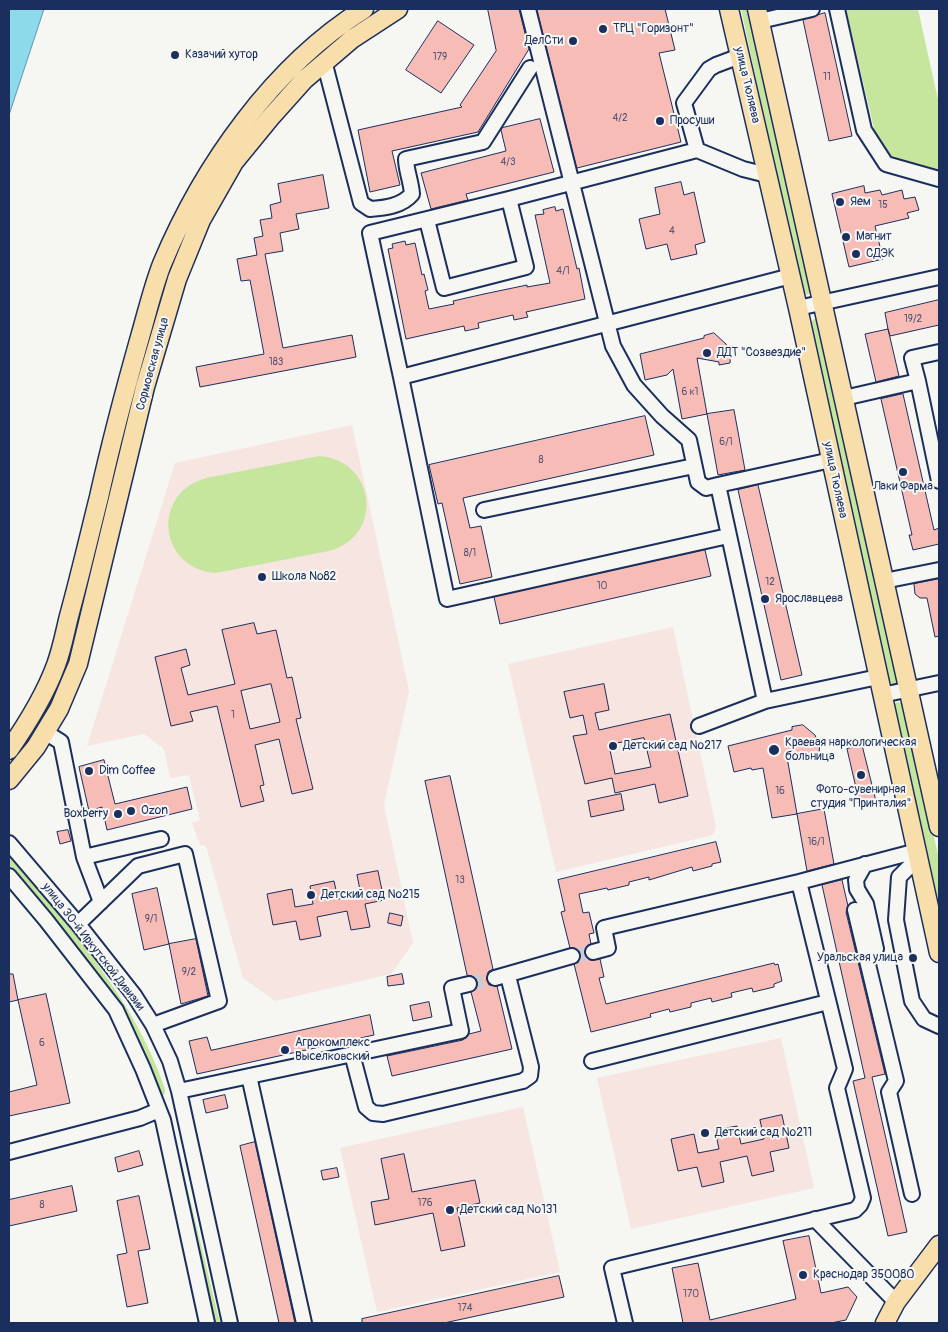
<!DOCTYPE html>
<html>
<head>
<meta charset="utf-8">
<style>
  body { margin:0 }
  #map { position:relative; width:948px; height:1332px; overflow:hidden; background:#f6f6f2; font-family:Pangolin,sans-serif }
  canvas { display:block }
  .frame { position:absolute; inset:0; border:10px solid #1b2f5e; pointer-events:none }
</style>
</head>
<body>
<div id="map">
<canvas width="948" height="1332"></canvas>
<div class="frame"></div>
</div>
<script>
const ctx = document.querySelector('canvas').getContext('2d');
ctx.lineJoin = 'round';
function fillPath(path, color) {
  ctx.fillStyle = color;
  ctx.fill(path, 'evenodd');
}
function strokePath(path, color, width, dash) {
  ctx.strokeStyle = color;
  ctx.lineWidth = width;
  ctx.lineCap = dash ? 'butt' : 'round';
  ctx.setLineDash(dash || []);
  ctx.stroke(path);
}
function label(font, color, halo, rows, align = 'center') {
  ctx.font = font + ' Pangolin,sans-serif';
  ctx.lineWidth = 4;
  ctx.setLineDash([]);
  ctx.textBaseline = 'middle';
  ctx.strokeStyle = halo;
  ctx.fillStyle = color;
  for (const [text, x, y, turn = 0] of rows) {
    ctx.save();
    ctx.translate(x, y);
    ctx.rotate((+turn || 0) * Math.PI / 180);
    ctx.textAlign = isNaN(turn) ? turn : align;
    if (halo) ctx.strokeText(text, 0, 0);
    ctx.fillText(text, 0, 0);
    ctx.restore();
  }
}
fillPath(new Path2D(`
  M352,425L409,691L384,805L413,943L391,974L275,1001L243,978L206,846L200,845L192,823L200,820L189,775L170,778L164,749L144,734L87,746L175,463Z
  M673,627L716,827L713,835L556,872L508,664Z
  M781,1038L814,1188L631,1229L597,1078Z
  M523,1107L560,1272L377,1312L340,1148Z`), '#f6e5e0');
fillPath(new Path2D(`
  M741,9H749L778,146L810,287V292L807,295L801,288Z
  M846,9H918L939,104V171L890,158L876,137Z
  M814,319H818L898,680L896,684L893,685L888,679L810,324Z
  M319,456C376,460 385,536 329,551L216,573C159,569 150,494 206,478Z
  M897,702L902,703L905,707L939,859V904L895,709V704Z
  M9,855C69,927 135,999 165,1089V1093L163,1095L160,1093L151,1066L117,1003L50,914L9,865Z
  M177,1145L220,1323H212L173,1147Z`), '#c7e69d');
const water = new Path2D(`
  M9,9H44L9,115Z`);
fillPath(water, '#8cdaea');
strokePath(water, '#5f96b2', 1);
const building = new Path2D(`
  M488,9H519L529,49L478,132L392,151L400,185L370,192L358,130L462,107L460,105L496,51Z
  M537,9H665L675,50L659,53L681,142L577,168Z
  M825,13L852,136L829,141L803,20Z
  M438,21L474,45L441,93L406,70Z
  M540,119L554,172L466,194L468,200L431,209L421,173L506,151L501,130L502,128Z
  M323,175L329,208L296,214L299,229L280,233L283,251L265,254L283,348L352,335L356,357L200,387L196,367L264,354L250,280L241,281L237,259L257,255L254,238L263,236L260,220L272,218L270,205L281,202L278,184Z
  M681,182L684,195L694,192L705,242L695,245L697,254L671,260L667,244L646,249L639,219L660,214L655,188Z
  M864,186L865,193L880,190L882,195L902,190L904,199L915,197L919,210L907,213L909,218L875,226L883,259L849,267L832,194Z
  M555,207L556,211L563,209L577,269L579,268L585,299L526,312L528,317L514,320L513,315L478,323L479,328L465,331L464,326L406,339L388,249L393,248L392,244L405,241L406,245L415,243L422,275L424,274L428,290L425,291L429,309L454,304L453,301L484,294L527,285V287L550,283L535,215L544,214L543,210Z
  M939,300V325L890,336L888,329L899,376L876,382L865,334L888,329L885,313Z
  M714,333L726,344L728,348L731,349L730,363L719,365V362L697,358L707,414L682,419L673,369L667,375L645,380L640,354L704,338V336Z
  M903,394L934,530L939,528V544L913,550L909,535H912L881,399Z
  M734,410L745,470L718,475L707,414Z
  M645,416L654,455L463,498L470,528L481,526L492,577L460,584L442,503L438,504L429,465Z
  M758,485L802,675L781,680L738,490Z
  M705,550L711,576L500,624L494,597Z
  M939,579V636L935,637L927,598H920L915,594L914,584Z
  M254,623L257,634L276,630L287,678L292,677L301,718L296,719L313,789L292,794L279,739L255,745L264,785L260,786L264,801L241,807L217,706L190,712L193,721L171,726L155,657L186,649L190,665L181,668L188,695L235,684L222,630ZM271,684L280,722L250,729L241,691Z
  M604,684L609,710L595,713L599,730L670,714L688,796L659,803L655,784L615,793L612,778L585,784L573,736L587,734L583,715L570,718L564,692ZM644,738L651,767L615,774L609,745Z
  M803,725L815,735L817,740L820,741L819,755L808,757L807,753L787,757L797,814L772,818L763,768L752,770L751,768L734,772L728,746L792,730V727Z
  M862,745L876,801L860,805L847,749Z
  M104,760L115,804L187,787L192,809L107,830L102,807L89,811L79,767Z
  M450,776L493,969L488,972L487,980L489,985L497,986L512,1049L392,1076L387,1056L463,1040L469,1034L481,1031L471,992L477,987V982L472,976L467,975L425,781Z
  M621,794L624,810L591,817L588,801Z
  M824,809L834,864L807,871L797,814Z
  M68,830L71,841L60,844L57,832Z
  M716,842L721,862L712,864V866L693,871L692,867L649,880V877L629,882V885L608,890L607,888L579,894L583,913L589,912L594,933L589,934L591,944L587,946L584,954L590,960L600,959L604,977L599,978L606,1004L774,963L775,965L778,964L782,981L774,984V987L753,992L752,988L731,993L732,997L712,1002L711,998L691,1003V1007L670,1012L669,1009L650,1014L651,1017L591,1032L574,964L579,962L580,954L578,949L570,948L561,912L565,911L558,880Z
  M378,871L384,900L365,904L370,927L351,930L347,911L317,917L321,936L300,940L296,921L273,925L267,894L292,889L295,907L313,904L310,886L334,881L338,899L361,895L357,875Z
  M842,880L848,906L846,912L885,1074L872,1077L907,1232L888,1236L853,1081L865,1078L822,885Z
  M157,888L169,944L144,950L132,894Z
  M390,913L403,916L401,926L388,923Z
  M196,939L208,996L181,1004L169,944Z
  M9,974H13L18,1000L9,1002Z
  M402,974L404,984L388,986L387,977Z
  M46,994L70,1103L9,1116V1092L37,1085L18,1000Z
  M429,1002L432,1017L413,1021L410,1006Z
  M370,1015L374,1035L197,1074L189,1041L207,1037L211,1050Z
  M225,1095L228,1108L206,1113L203,1100Z
  M782,1115L789,1148L770,1152L774,1171L752,1176L747,1156L720,1162L724,1182L702,1187L697,1167L678,1171L671,1139L694,1134L698,1153L719,1149L715,1130L737,1126L741,1144L764,1139L760,1120Z
  M255,1142L295,1323H279L240,1146Z
  M139,1151L143,1165L118,1172L115,1158Z
  M404,1154L412,1192L475,1180L480,1203L457,1208L465,1246L441,1251L433,1213L375,1225L371,1202L389,1199L381,1159Z
  M337,1168L339,1177L323,1180L321,1171Z
  M72,1186L77,1211L9,1226V1200Z
  M139,1196L150,1249L138,1251L148,1303L127,1307L117,1255L127,1253L117,1201Z
  M809,1236L821,1293L848,1287L857,1297L846,1320L831,1323H683L672,1268L698,1263L710,1320L796,1299L783,1241Z
  M559,1276L564,1297L444,1323H362V1319Z`);
fillPath(building, '#f7bcb6');
strokePath(building, '#1b2f5e', 1);
strokePath(new Path2D(`
  M572,956L593,952
  M469,984L495,978`), '#caced4', 14, [14, 7]);
const minor = new Path2D(`
  M528,9L613,346L634,385L662,416L689,440L698,482L706,488L718,485L765,701
  M837,9L864,130L886,164L939,179
  M760,21L812,9
  M324,61L361,203L370,209C385,208 402,206 412,194C411,181 406,170 406,159L483,142L530,68
  M697,150L684,103L709,69L716,65L740,56
  M767,175L743,169L697,150L509,199L370,233L401,377L791,276
  M427,220L444,288L526,267L509,199
  M798,308L939,277
  M401,377L447,599L728,536
  M918,381L912,358L939,352
  M844,398L918,381L939,481
  M718,485L831,460
  M484,510L694,466
  M884,581L939,570
  M882,695L939,683
  M699,726L765,701L878,677
  M45,732L61,742L84,857L101,902
  M9,843L78,924L134,995L153,1025L170,1061L179,1091L230,1323
  M84,857L161,839
  M918,858L899,877L896,920L912,1001L924,1019L939,1026
  M865,864L856,880L857,889L866,904L876,949L865,952L896,1081L889,1092L912,1194
  M9,876L46,920L116,1010L143,1069L163,1120L207,1323
  M855,910L865,952
  M78,924L138,866L185,854L219,1001L153,1025
  M593,952L608,948L604,928L799,882L917,851
  M495,978L572,956
  M352,1054L366,1107L373,1113L383,1114L523,1081L530,1076L531,1067L508,976
  M592,1061L828,1002
  M249,1076L304,1323
  M179,1091L461,1031L452,988L469,984
  M9,1152L140,1118L159,1110
  M815,1219L896,1302
  M625,1323L612,1268L855,1210L860,1205L863,1198L837,1088L845,1069L799,882`);
const major = new Path2D(`
  M729,9L798,308L939,953
  M757,9L939,827
  M9,750C27,724 45,695 56,665C62,649 65,632 69,616C80,576 89,537 99,497C111,443 125,390 140,337C147,313 153,287 162,264C203,166 273,66 364,9
  M9,780L36,747L59,709L78,664L145,387L177,279L201,220L234,162L270,118L304,80L352,39L398,9
  M885,1323L896,1302L939,1245`);
strokePath(minor, '#1b2f5e', 18);
strokePath(major, '#1b2f5e', 21);
strokePath(minor, '#f6f6f2', 14);
strokePath(major, '#f8deab', 18);
for (const [x, y, r, color] of [
  [603,29,5,"#1b2f5e"],
  [573,41,5,"#1b2f5e"],
  [175,55,5,"#1b2f5e"],
  [660,121,5,"#1b2f5e"],
  [840,202,5,"#1b2f5e"],
  [846,237,5,"#1b2f5e"],
  [856,254,5,"#1b2f5e"],
  [707,353,5,"#1b2f5e"],
  [903,472,5,"#1b2f5e"],
  [262,577,5,"#1b2f5e"],
  [765,599,5,"#1b2f5e"],
  [613,746,5,"#1b2f5e"],
  [774,750,6,"#1b2f5e"],
  [89,771,5,"#1b2f5e"],
  [861,775,5,"#1b2f5e"],
  [131,811,5,"#1b2f5e"],
  [118,814,5,"#1b2f5e"],
  [311,895,5,"#1b2f5e"],
  [913,958,5,"#1b2f5e"],
  [285,1050,5,"#1b2f5e"],
  [705,1133,5,"#1b2f5e"],
  [450,1210,5,"#1b2f5e"],
  [803,1275,5,"#1b2f5e"]
]) {
  const dot = new Path2D();
  dot.arc(x, y, r, 0, 2 * Math.PI);
  ctx.fillStyle = color;
  ctx.fill(dot);
  strokePath(dot, '#f6f6f2', 2);
}
label('10px', '#525274', null, [
  ["179",440,57],
  ["11",827,77],
  ["4/2",620,118],
  ["4/3",508,162],
  ["15",883,205],
  ["4",672,231],
  ["4/1",563,271],
  ["19/2",913,319],
  ["183",276,362],
  ["6 к1",690,392],
  ["6/1",726,442],
  ["8",541,460],
  ["8/1",470,553],
  ["12",770,582],
  ["10",602,586],
  ["1",233,715],
  ["16",780,791],
  ["16/1",816,842],
  ["13",460,880],
  ["9/1",151,919],
  ["9/2",189,972],
  ["6",42,1043],
  ["176",425,1203],
  ["8",42,1205],
  ["170",691,1294],
  ["174",465,1308]
]);
label('12px', '#1b2f5e', '#f6f6f2', [
  ["ТРЦ \"Горизонт\"",613,29],
  ["ДелСти",563,41,"right"],
  ["Казачий хутор",185,55],
  ["Просуши",670,121],
  ["Яем",850,202],
  ["Магнит",856,237],
  ["СДЭК",866,254],
  ["ДДТ \"Созвездие\"",717,353],
  ["Лаки Фарма",903,487,"center"],
  ["Школа №82",272,577],
  ["Ярославцева",775,599],
  ["Краевая наркологическая",785,743],
  ["больница",785,757],
  ["Детский сад №217",623,746],
  ["Dim Coffee",99,771],
  ["Фото-сувенирная",861,790,"center"],
  ["студия \"Принталия\"",861,804,"center"],
  ["Ozon",141,811],
  ["Boxberry",108,814,"right"],
  ["Детский сад №215",321,895],
  ["Уральская улица",903,958,"right"],
  ["Агрокомплекс",295,1043],
  ["Выселковский",295,1057],
  ["Детский сад №211",715,1133],
  ["Детский сад №131",460,1210],
  ["Краснодар 350080",813,1275]
], 'left');
label('12px', '#1b2f5e', '#f6f6f2', [
  ["улица Тюляева",747,85,77],
  ["Сормовская улица",153,364,-75],
  ["улица Тюляева",835,480,78],
  ["улица 30-й Иркутской Дивизии",93,947,52]
]);
</script>
</body>
</html>
